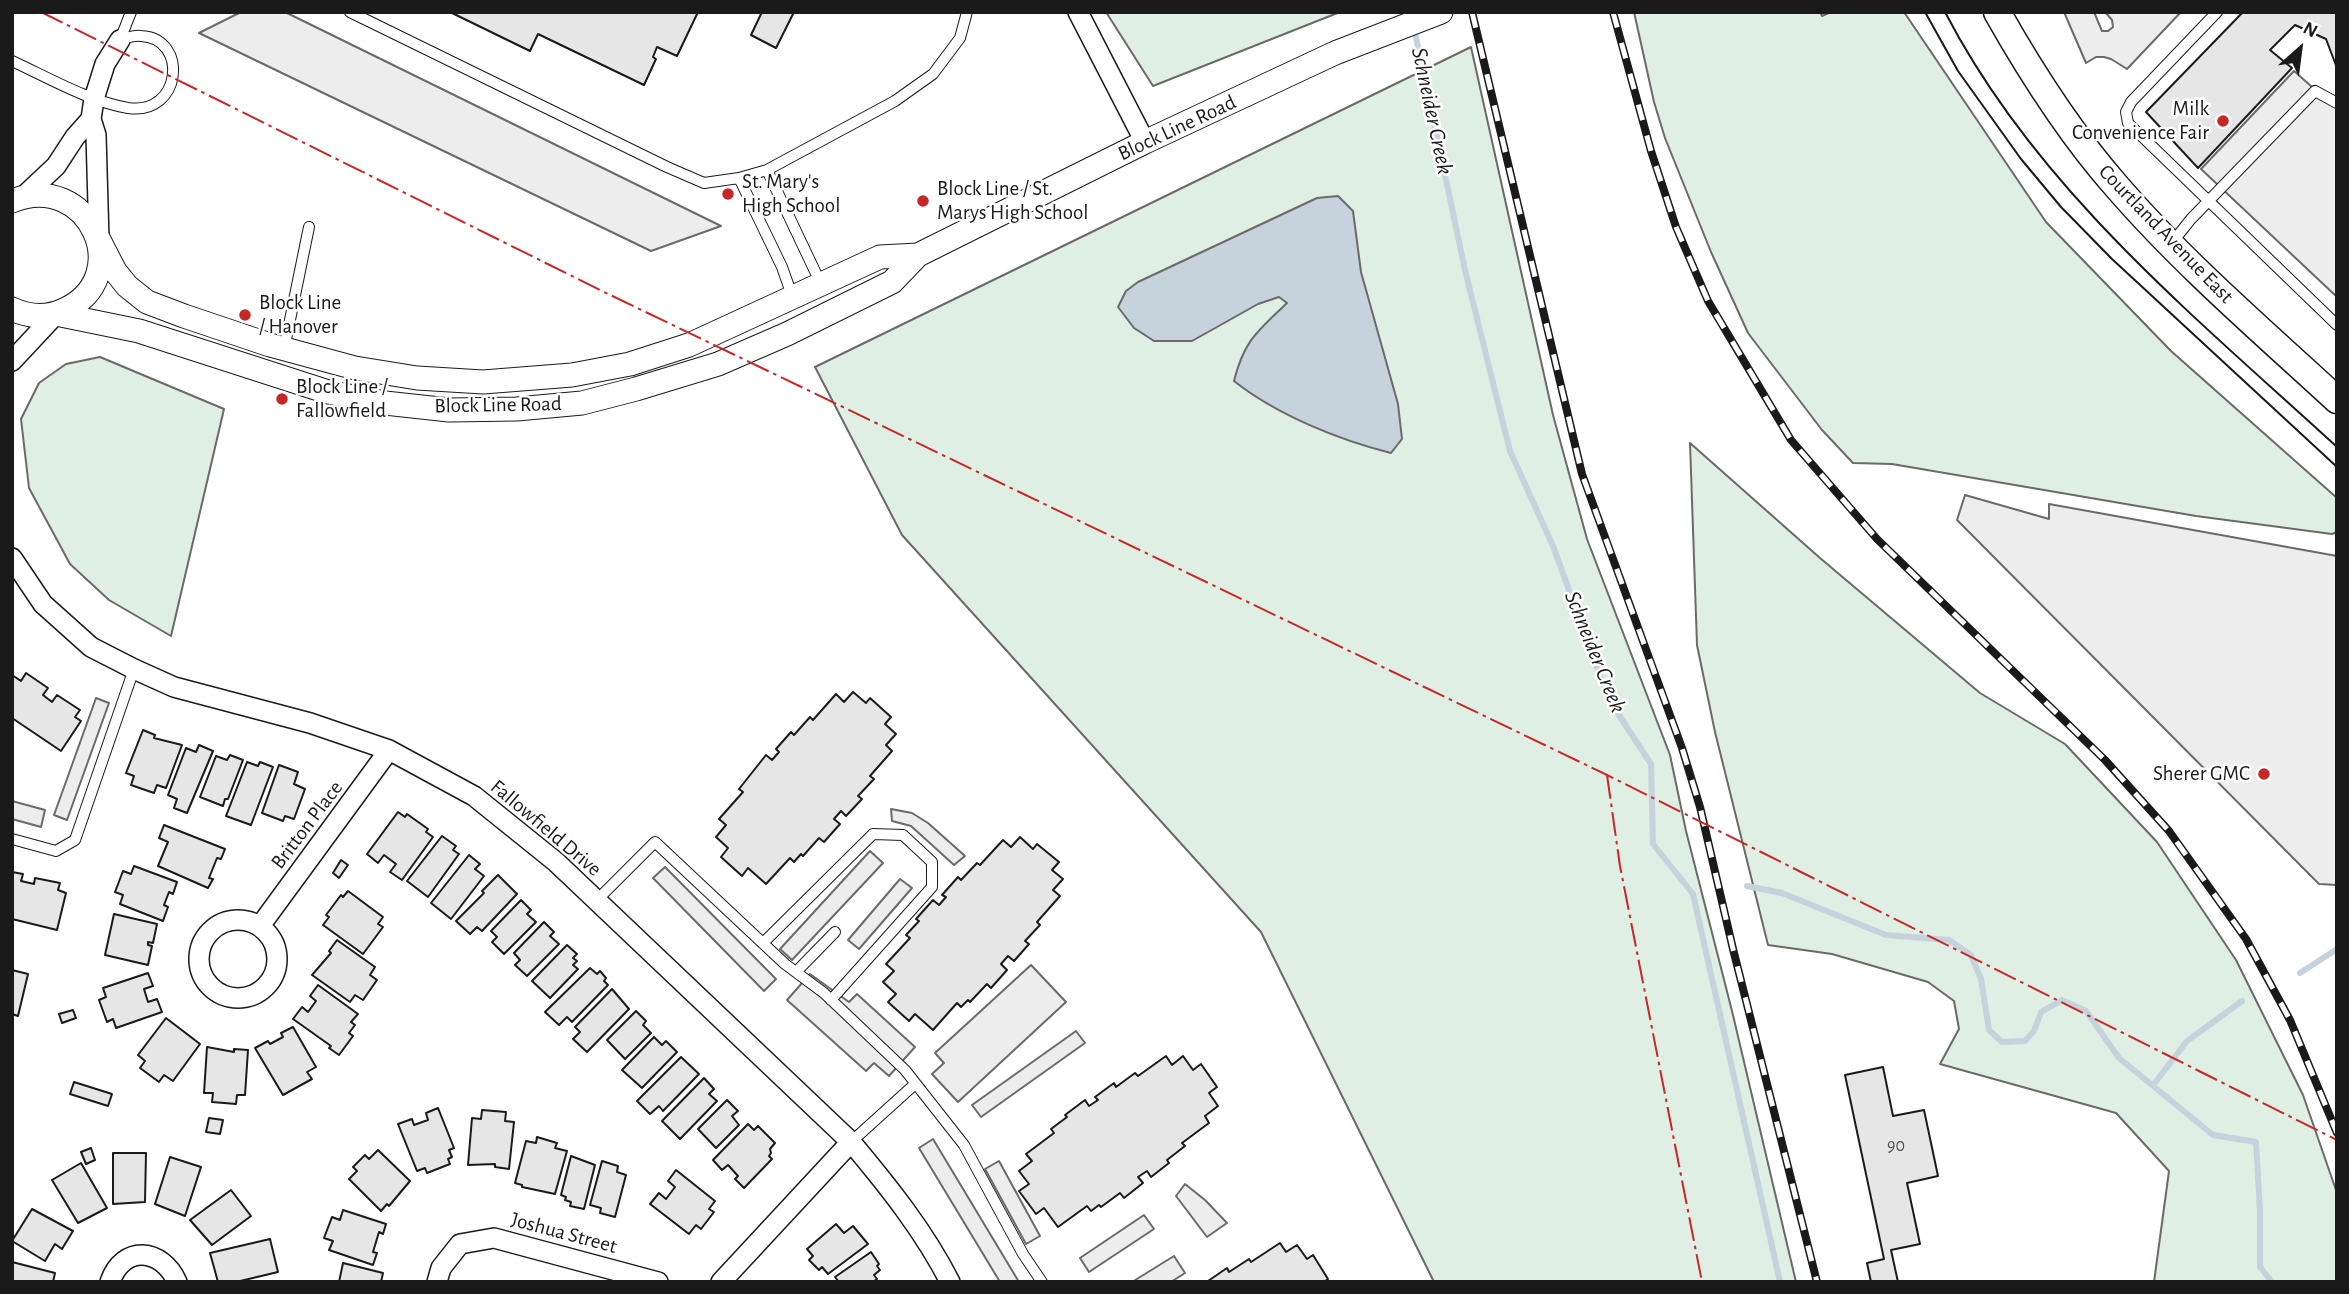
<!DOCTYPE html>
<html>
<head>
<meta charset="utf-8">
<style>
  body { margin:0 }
  #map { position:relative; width:2349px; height:1294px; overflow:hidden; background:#fff; font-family:"Alegreya Sans",sans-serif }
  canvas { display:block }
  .frame { position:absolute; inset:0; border:14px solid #1a1a1a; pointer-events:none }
  .north { position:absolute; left:2265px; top:14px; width:70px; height:70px; -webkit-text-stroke:5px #fff; paint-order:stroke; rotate:28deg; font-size:19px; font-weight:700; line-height:28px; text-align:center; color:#1a1a1a }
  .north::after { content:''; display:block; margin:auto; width:24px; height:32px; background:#1a1a1a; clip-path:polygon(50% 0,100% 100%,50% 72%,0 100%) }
</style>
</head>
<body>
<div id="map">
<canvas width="2349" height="1294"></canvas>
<div class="frame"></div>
<div class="north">N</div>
</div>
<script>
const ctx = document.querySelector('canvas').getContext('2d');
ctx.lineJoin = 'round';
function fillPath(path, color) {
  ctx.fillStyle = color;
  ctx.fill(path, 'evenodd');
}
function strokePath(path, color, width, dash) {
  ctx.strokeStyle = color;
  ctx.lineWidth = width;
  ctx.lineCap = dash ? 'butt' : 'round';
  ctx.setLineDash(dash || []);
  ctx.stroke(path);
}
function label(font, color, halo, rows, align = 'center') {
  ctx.font = font + ' "Alegreya Sans",sans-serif';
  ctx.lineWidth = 5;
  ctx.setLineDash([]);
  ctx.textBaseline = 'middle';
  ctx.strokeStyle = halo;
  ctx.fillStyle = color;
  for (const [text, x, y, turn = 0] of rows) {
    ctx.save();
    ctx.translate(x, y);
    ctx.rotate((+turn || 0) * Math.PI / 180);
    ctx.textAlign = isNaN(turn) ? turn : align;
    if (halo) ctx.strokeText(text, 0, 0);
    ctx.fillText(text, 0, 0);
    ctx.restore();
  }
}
const green = new Path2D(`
  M1106,12H1340L1153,86Z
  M1634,12H1820L1822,16L1831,12H1904L2046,222L2171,351L2337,498V532L2332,534L2196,516L1892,464L1853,463L1822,430L1748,333L1711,252L1665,138L1654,102Z
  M1471,47L1553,415L1587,539L1670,755L1686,831L1732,1011L1796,1282H1434L1261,932L902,535L815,367Z
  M100,357L224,409L171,636L109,600L70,564L29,488L21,419L39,383L66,364Z
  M1690,443L1820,558L1980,693L2065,744L2157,842L2236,960L2303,1095L2337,1193V1282H2154L2169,1171L2116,1113L1940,1064L1959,1029L1954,1001L1928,982L1832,954L1768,945L1715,732L1697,645Z`);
fillPath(green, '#e0efe3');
strokePath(green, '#6a6a6a', 2);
const parking = new Path2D(`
  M241,12H285L721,226L651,251L199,33Z
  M2064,12H2094L2102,31H2108L2113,27L2112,20L2105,12H2181L2127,69L2111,59L2104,57H2096L2086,63Z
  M2294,71L2337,109V297L2201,169Z
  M1965,495L2049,519V504L2337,556V885L2319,884L1957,520Z
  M96,698L109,703L67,820L54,815Z
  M12,801L45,810L41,827L12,819Z
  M891,809L912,813L928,823L965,856L954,865L911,826L892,821Z
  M870,851L883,863L792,960L780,949Z
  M665,867L776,979L764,991L653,878Z
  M900,879L912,888L859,949L848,940Z
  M1031,965L1066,1002L958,1102L932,1074L944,1063L935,1053Z
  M810,974L849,1002L857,994L915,1047L889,1076L874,1063L866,1071L787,1000Z
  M1076,1031L1085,1043L981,1117L972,1105Z
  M933,1139L1019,1282H1000L919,1148Z
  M999,1161L1040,1236L1026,1244L985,1169Z
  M1185,1184L1205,1200L1227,1223L1207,1237L1176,1196Z
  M1144,1215L1154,1229L1089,1272L1080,1258Z
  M1174,1256L1185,1273L1171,1282H1132Z`);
fillPath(parking, '#ededed');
strokePath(parking, '#6a6a6a', 2);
const water = new Path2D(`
  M1338,196L1353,211L1361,272L1398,404L1402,439L1391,453C1339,440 1277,415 1234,381C1244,340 1258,331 1287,303L1279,297L1258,304L1192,341H1154L1134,328L1118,307L1126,291L1138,282L1317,198Z`);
fillPath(water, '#c6d2dc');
strokePath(water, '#6a6a6a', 2);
strokePath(new Path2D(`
  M1414,28L1465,270L1510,451L1553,546L1609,700L1651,764L1653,844L1693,894L1780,1282
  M1747,886L1782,893L1886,935L1949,940L1971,955L1981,979L1989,1030L2002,1042L2025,1041L2034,1031L2041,1012L2062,1000L2086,1011L2119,1058L2213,1135L2256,1142L2260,1211V1267L2272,1282
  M2300,973L2337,949
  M2154,1084L2187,1041L2242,1001`), '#c6d2dc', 6);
const building = new Path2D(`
  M450,12H698L677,56L657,47L653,57L656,59L644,85L538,34L530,51Z
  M762,12H794L776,48L751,35Z
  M2243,12H2337V68L2326,39L2295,25L2270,50L2292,68L2198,168L2146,112Z
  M26,673L48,688L43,695L52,702L57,695L80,710L75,717L81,721L61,751L12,718V675L21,681Z
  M853,692L866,703L870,698L891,717L885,724L896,734L886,745L892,751L870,776L874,779L858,796L862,799L846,816L841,811L834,819L840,824L824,842L819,838L803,856L801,854L794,862L790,858L766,884L748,868L742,876L721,857L728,848L716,837L726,825L719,819L743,792L739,789L766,755L772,760L779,752L776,749L791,732L794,735L810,717L813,720L836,694L844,702Z
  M143,730L155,735L154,738L182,745L166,788L157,785L154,793L131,785L134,776L126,773Z
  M199,745L213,751L187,813L174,808L177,799L168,795L186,748L196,752Z
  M230,755L243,760L228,799H225L223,806L200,797L216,756L227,760Z
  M247,762L258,766L260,762L273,767L251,825L226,816Z
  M279,765L298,772L294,784L305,789L294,819L285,816L283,821L262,813Z
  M398,812L405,817L407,814L428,829L426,832L433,837L402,880L390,872L396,864L384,855L378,863L367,854Z
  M164,825L225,849L221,859L217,858L209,878L213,879L208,888L158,866L168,842L159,838Z
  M442,836L456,846L453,850L459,854L428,897L407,881Z
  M1020,837L1033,849L1037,844L1059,862L1052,870L1063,879L1053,890L1060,896L1037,922L1040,925L1025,941L1029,944L1014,961L1008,956L1001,964L1007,970L991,988L987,984L970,1002L968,1000L961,1007L957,1003L933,1030L915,1014L909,1021L888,1002L896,994L883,982L894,971L886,964L910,938L906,935L919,921L916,919L933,900L939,905L946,897L942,895L958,877L961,880L977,863L980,865L1003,840L1011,847Z
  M469,855L480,864L475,869L484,876L451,919L431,903Z
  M341,860L348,865L339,878L333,873Z
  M134,866L177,882L173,894L169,892L164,905L168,907L163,921L120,904L123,895L115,892L123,871L131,874Z
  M12,872L23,874L21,881L34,884L35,878L60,883L58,890L66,893L57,930L12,919Z
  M498,875L517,894L482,931L477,927L470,934L456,921L484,893L482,891Z
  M348,891L383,917L378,924L383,927L363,954L323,925L329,917L326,915L341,895L343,897Z
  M521,900L531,910L527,914L536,922L504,954L492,942L497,937L491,931Z
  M114,914L157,924L153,943L148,942V945L152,946L148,965L105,955Z
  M544,922L554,932L550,936L559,944L527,976L515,965L520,960L514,953Z
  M337,940L375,967L370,975L377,980L363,1000L355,995L350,1002L312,975L331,953L329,951Z
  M567,945L577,954L573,958L577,961L573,965L578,969L550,998L532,981Z
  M590,968L597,974L600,971L606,978L604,981L608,985L572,1022L567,1017L559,1025L545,1012Z
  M12,970L28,974L18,1016L12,1014Z
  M148,973L153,986L144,989L148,1002L157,999L162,1012L116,1028L113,1019L107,1022L99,1000L106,997L103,988Z
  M318,985L358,1014L351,1022L355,1025L349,1033L353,1036L339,1055L329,1048L331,1046L293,1019L302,1007L308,1012L316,1001L310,996Z
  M612,989L629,1009L587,1052L573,1039L580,1032L575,1027Z
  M73,1010L76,1018L62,1023L59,1014Z
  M636,1011L646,1021L643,1025L651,1033L625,1059L607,1040Z
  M166,1018L200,1044L173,1081L164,1075L159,1082L140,1068L145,1061L138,1055Z
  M293,1027L316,1067L307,1072L312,1079L283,1095L255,1048L268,1041L270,1044L283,1037L281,1033Z
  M654,1037L662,1045L666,1041L677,1052L642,1088L622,1070Z
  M207,1047L234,1052V1049L248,1050L245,1095H237L236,1104L212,1102L213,1093H204Z
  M1166,1056L1172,1065L1183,1056L1193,1070L1201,1064L1217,1087L1209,1093L1218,1106L1205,1116L1209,1123L1182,1143L1185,1146L1167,1160L1169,1163L1151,1177L1147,1171L1138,1177L1143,1183L1124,1198L1120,1193L1101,1207L1099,1205L1091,1211L1087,1206L1058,1227L1044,1208L1036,1214L1019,1191L1029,1184L1019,1171L1032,1161L1026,1154L1054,1133L1051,1129L1067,1117L1065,1115L1085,1100L1089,1106L1098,1100L1095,1097L1114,1083L1116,1087L1135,1073L1138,1076Z
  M681,1057L699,1074L663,1111L659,1106L650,1114L637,1101Z
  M1883,1067L1893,1116L1924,1110L1938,1176L1907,1183L1920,1244L1891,1250L1898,1282H1871L1867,1263L1884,1259L1845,1075Z
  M704,1078L714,1089L709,1094L717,1101L680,1139L662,1121Z
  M74,1082L112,1094L108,1106L70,1094Z
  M727,1100L738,1111L732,1116L739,1125L716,1148L698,1129Z
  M438,1108L454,1148L449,1150L452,1157L448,1159L450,1164L427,1173L425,1168L417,1171L398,1124L412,1119L414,1125L428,1120L426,1113Z
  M482,1110L506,1112L505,1121L514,1122L509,1169L495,1167V1164L468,1165L472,1118L481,1119Z
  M209,1118L223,1120L220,1134L206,1132Z
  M748,1124L754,1130L758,1126L775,1143L770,1149L771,1153L769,1156L772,1159L744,1188L735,1179L738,1176L728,1165L722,1170L713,1160Z
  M537,1137L557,1143L555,1148L567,1151L555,1194L522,1187V1185L515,1183L526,1141L536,1143Z
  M91,1148L95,1160L86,1164L81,1152Z
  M378,1150L410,1181L389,1206L387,1204L381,1211L349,1179L357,1171L353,1167L365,1155L369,1159Z
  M113,1153H146L145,1202L113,1204Z
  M571,1156L595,1165L584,1209L570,1206L571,1202L565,1200L566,1197L561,1195Z
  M170,1157L201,1167L185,1216L155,1204Z
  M602,1161L618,1166L617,1172L626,1175L615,1217L600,1213L601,1208L590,1205Z
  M81,1163L107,1208L78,1223L52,1180Z
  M676,1170L715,1201L709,1209L714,1212L701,1229L696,1225L689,1234L650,1204L659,1193L666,1199L675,1187L668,1181Z
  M231,1190L251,1216L212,1245L190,1220Z
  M32,1209L73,1231L62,1249L55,1244L45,1261L12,1241Z
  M343,1210L386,1224L383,1234L379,1232L373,1252L377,1253L373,1265L329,1250L333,1241L324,1238L332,1217L340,1220Z
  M836,1224L844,1233L853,1226L868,1244L828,1274L822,1267L819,1270L809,1260L813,1256L807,1249Z
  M270,1239L278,1272L236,1282H218L210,1253Z
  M1280,1243L1286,1252L1297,1245L1307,1259L1313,1255L1328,1279L1324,1282L1208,1281L1227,1268L1229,1272L1249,1259L1251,1262Z
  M871,1252L879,1264L877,1266L880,1270L874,1275L877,1279L873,1282H839L835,1277Z
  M12,1262L55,1273L53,1282H12Z
  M343,1263L383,1273L381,1282H339Z`);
fillPath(building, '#e6e6e6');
strokePath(building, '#1a1a1a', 2);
const service = new Path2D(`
  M350,12L667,167L704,183L739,178L767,170L895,101L933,74L960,38L967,12
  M2217,12L2131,102L2126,112L2128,123L2337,325
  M120,40L131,12
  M12,61C49,78 88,101 128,108C182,116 189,38 141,36C134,35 126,38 120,40
  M767,170L821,284
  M739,178L782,267L793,298
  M2171,244L2191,219L2315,91L2337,103
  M284,349L309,227
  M12,839L56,851L75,840L134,669
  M596,901L655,842L785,964L824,993L905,1070L964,1145L1023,1254L1042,1282
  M763,943L873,834L903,835L932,862V887L831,1000
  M796,972L835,932
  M851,1142L914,1085`);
const minor = new Path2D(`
  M1078,12L1145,142
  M23,197L56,166L75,137L91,119
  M99,240L96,135L91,119L94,99L105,64L120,40
  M12,361L56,314
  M12,558L43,604L91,647L134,669L174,687L310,723L389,750L474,796L556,862L851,1142C888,1186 924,1231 950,1282
  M199 959a39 39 0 1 1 78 0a39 39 0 1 1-78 0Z
  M260,926L389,750
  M110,1282C123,1244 162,1248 177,1282
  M437,1282L441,1268L460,1244L494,1238L658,1282
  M721,1282L851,1142`);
const tertiary = new Path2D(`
  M12,201C89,170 137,277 64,310C47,318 29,317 12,309
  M99,240L115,271L127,286L147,302L184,316L270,345L355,368L417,378L483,382L572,375L630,364L689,345L880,257L918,255
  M56,314L139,331L328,392L385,403L449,410L517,409L582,403L636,389L718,364L787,334L892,282L918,255L1145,142L1335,53L1441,12`);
const secondary = new Path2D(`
  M1997,12C2032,74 2071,135 2118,188C2185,265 2262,331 2337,400`);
strokePath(service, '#1a1a1a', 12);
strokePath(minor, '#1a1a1a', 22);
strokePath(tertiary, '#1a1a1a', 25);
strokePath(secondary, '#1a1a1a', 29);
strokePath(service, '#fff', 10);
strokePath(minor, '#fff', 19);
strokePath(tertiary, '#fff', 23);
strokePath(secondary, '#fff', 26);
strokePath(new Path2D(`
  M1925,12L1958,71L2021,159L2061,207L2112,259L2337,467
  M1945,12C2036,188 2193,315 2337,447`), '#1a1a1a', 2);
const rail = new Path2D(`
  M1472,12L1582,474L1682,748L1700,807L1733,949L1817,1282
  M1613,12L1651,151L1676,227L1708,301L1791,440L1877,539L2105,760L2169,831L2246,939L2290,1020L2337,1133`);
strokePath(rail, '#1a1a1a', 8);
strokePath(rail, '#fff', 5, [16]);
strokePath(new Path2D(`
  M41,12L602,291L1607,775L2337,1140
  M1607,775L1620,866L1702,1282`), '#c62828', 2, [24, 5, 3.5, 5]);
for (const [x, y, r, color] of [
  [2223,121,7,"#c62828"],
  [728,194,7,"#c62828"],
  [923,201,7,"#c62828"],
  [245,315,7,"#c62828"],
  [282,399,7,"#c62828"],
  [2264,774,7,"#c62828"]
]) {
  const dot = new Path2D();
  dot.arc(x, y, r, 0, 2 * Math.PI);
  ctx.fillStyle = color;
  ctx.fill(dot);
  strokePath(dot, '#fff', 2.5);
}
label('18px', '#4d4d4d', null, [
  ["90",1896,1146]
]);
label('21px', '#1a1a1a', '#fff', [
  ["Milk",2209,109,"right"],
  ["Convenience Fair",2209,133,"right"],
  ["St. Mary's",742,182],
  ["High School",742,206],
  ["Block Line / St.",937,189],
  ["Marys High School",937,213],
  ["Block Line",259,303],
  ["/ Hanover",259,327],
  ["Block Line /",296,387],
  ["Fallowfield",296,411],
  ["Sherer GMC",2250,774,"right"]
], 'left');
label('21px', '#1a1a1a', '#fff', [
  ["Block Line Road",1177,128,-25],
  ["Courtland Avenue East",2166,234,46],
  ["Block Line Road",498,405,-1],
  ["Britton Place",307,825,-53],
  ["Fallowfield Drive",546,828,40],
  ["Joshua Street",564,1233,15]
]);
label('italic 23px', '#1a1a1a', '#fff', [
  ["Schneider Creek",1432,111,78],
  ["Schneider Creek",1595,652,68]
]);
</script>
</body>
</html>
